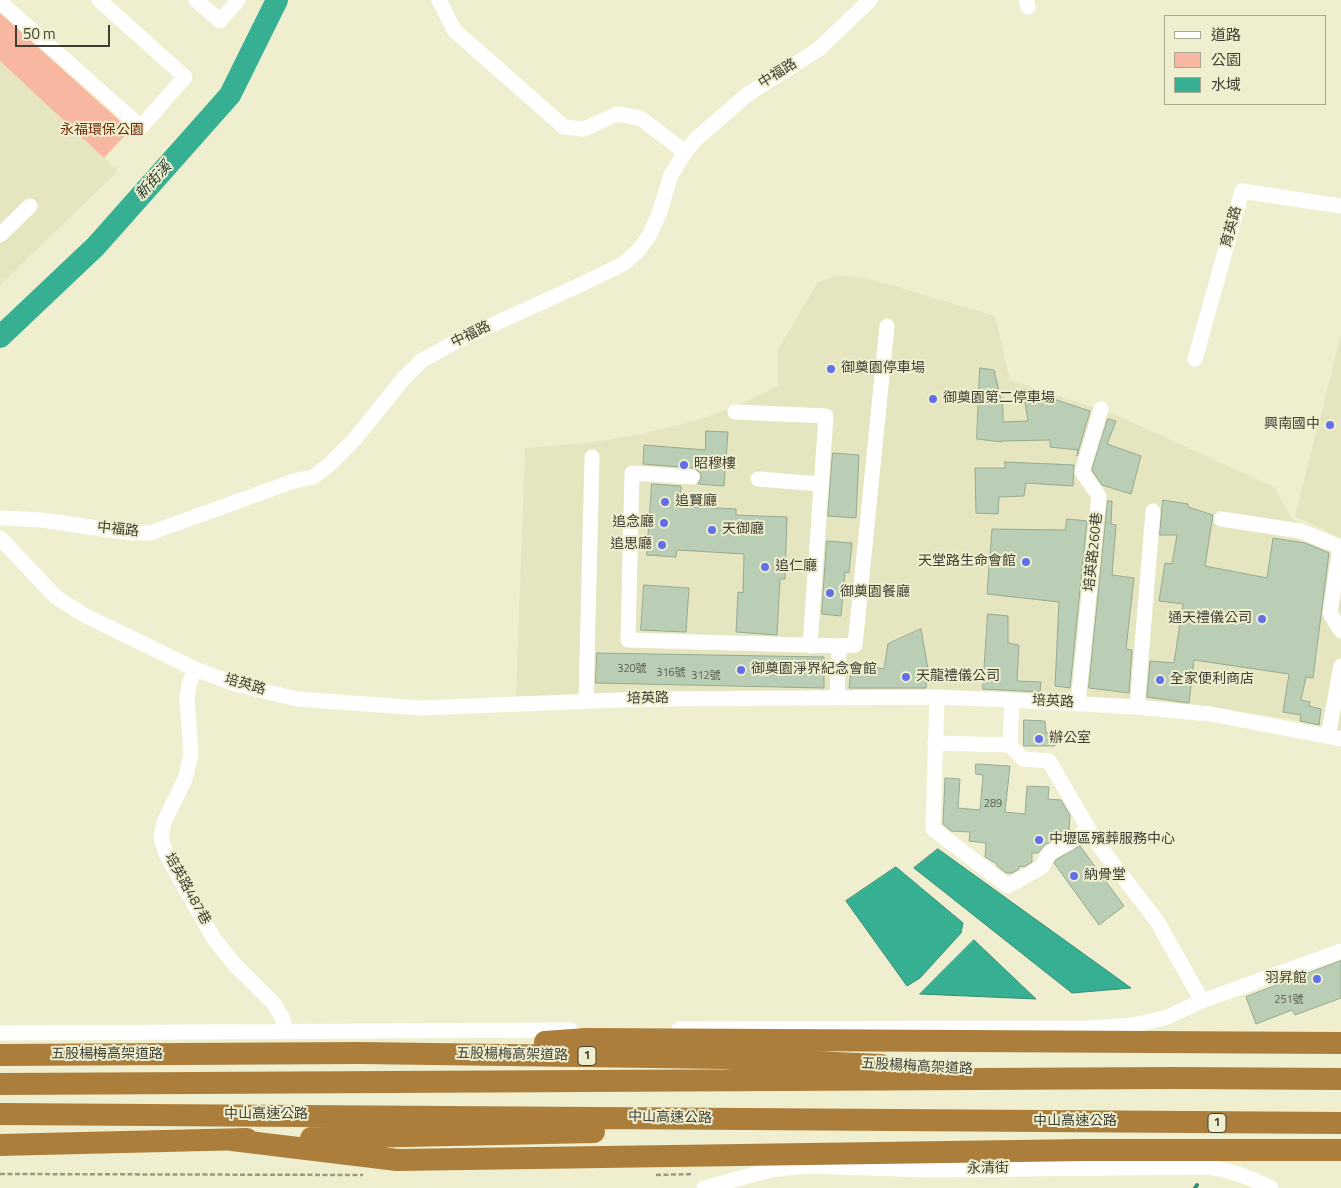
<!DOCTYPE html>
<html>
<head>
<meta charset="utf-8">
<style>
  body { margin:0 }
  #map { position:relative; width:1341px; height:1188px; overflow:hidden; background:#efefd0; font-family:"Titillium Web","Noto Sans TC",sans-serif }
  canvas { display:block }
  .legend { position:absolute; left:1164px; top:15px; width:162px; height:90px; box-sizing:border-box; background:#efefd0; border:1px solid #a8a891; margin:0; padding:6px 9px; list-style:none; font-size:15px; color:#3e3e32 }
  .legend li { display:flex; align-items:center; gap:10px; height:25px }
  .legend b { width:25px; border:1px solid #a8a891 }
  .scale { position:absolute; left:15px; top:25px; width:95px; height:22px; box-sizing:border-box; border:2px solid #3e3e32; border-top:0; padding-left:6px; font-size:15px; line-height:18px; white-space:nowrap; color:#3e3e32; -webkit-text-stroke:4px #efefd0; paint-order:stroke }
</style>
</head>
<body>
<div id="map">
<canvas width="1341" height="1188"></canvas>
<ul class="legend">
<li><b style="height:6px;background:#fff"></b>道路</li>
<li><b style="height:14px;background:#f8b7a0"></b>公園</li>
<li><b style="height:14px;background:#36af92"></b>水域</li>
</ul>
<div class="scale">50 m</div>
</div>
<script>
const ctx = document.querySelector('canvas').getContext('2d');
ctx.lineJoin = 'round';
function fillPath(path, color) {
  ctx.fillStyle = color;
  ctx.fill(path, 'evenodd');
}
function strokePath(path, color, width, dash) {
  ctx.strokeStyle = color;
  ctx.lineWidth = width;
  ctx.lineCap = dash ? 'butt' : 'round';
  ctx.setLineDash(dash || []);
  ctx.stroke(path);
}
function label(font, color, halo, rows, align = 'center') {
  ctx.font = font + ' "Titillium Web","Noto Sans TC",sans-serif';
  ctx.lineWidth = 4;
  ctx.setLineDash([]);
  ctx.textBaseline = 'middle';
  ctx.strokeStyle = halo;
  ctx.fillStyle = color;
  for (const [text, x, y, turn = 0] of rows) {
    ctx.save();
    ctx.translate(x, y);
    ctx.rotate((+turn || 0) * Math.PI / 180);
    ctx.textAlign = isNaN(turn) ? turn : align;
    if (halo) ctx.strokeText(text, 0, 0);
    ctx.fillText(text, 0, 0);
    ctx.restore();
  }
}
fillPath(new Path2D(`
  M0,61L118,171L0,285Z
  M838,275L867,278L995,316L1010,380L1116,415L1274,487L1292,519L1341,542V731L1289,719L1203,707L979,693L516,696L525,448L587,443L642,434L697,420L737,406L778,386V350L817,283Z
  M1341,335V538L1295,516Z`), '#e5e5bf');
fillPath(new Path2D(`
  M0,13L130,130L104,158L0,61Z`), '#f8b7a0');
const water = new Path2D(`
  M938,849L1131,988L1072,993L914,868Z
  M896,867L963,923L961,933L920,978L907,986L846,901Z
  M974,940L1036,999L920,994Z`);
fillPath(water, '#36af92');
strokePath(water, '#388d75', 1);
strokePath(new Path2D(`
  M1195,1188L1197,1185`), '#388d75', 4);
strokePath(new Path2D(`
  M0,337L96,246L230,95L277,0`), '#36af92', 22);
const building = new Path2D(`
  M980,368L994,370L1003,408V422L1028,421L1023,389L1090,411L1077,456L1078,450L1050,447V440L1002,441V442L977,439Z
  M1108,419L1116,421L1107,444L1141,456L1131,494L1102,485L1092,470Z
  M706,431L728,432L724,486L698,484L701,478V473L693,468L643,464L644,445L705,450Z
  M833,453L859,455L856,518L828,516Z
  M1005,462L1074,465L1073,486L1026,483L1024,496L999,497L998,514L976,513L975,468H1005Z
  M652,484L681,486L680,506L736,509V515L787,517L785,579H780L777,635L736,632L738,592L743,593L744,554L677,550L676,557L647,555Z
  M1163,500L1188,504V507L1213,515L1205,566L1267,578L1273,538L1305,543L1329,553L1313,678L1306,677L1301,700L1310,702L1309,706L1321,709L1319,725L1300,721L1301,715L1283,712L1289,674L1194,660L1189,703L1147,697L1150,661L1174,663L1183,604L1159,601L1165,563L1172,564L1177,535H1160Z
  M1108,501H1112L1111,524L1116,525L1112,575L1134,578L1126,649L1132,650L1129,693L1089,688Z
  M1067,519L1087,521L1070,688L1055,686L1059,602L987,594L992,529L1065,530Z
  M827,541L852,543L849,573L845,572L841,616L822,614Z
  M644,585L689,588L686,632L641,630Z
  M988,614L1008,616V643L1019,645L1017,681L1041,682L1040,692L983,689Z
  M921,629L928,669L926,688H849L852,663L884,669L888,644Z
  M597,653L824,657V688L596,683Z
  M1024,720L1045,721L1046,733L1053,732L1055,746H1024Z
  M976,764L1010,766L1005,812L1025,814L1027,786L1049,787L1048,799L1061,800L1070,815L1069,831L1045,845L1038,853H1032V862L1024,867L1019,866V869L1012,873H1006L997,866V864L985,857L986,843L969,841L970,832L951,831L943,824L945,778L960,779L958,808L980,810L983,775L976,774Z
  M1080,846L1124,906L1099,925L1054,863L1056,860Z
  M1341,961V998L1295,1015L1292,1010L1256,1024L1246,997Z`);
fillPath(building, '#b9ceb5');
strokePath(building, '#96aa92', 1);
strokePath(new Path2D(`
  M0,1174L363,1175
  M656,1175L693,1174`), '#9a9a84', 2.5, [5, 2.5]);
strokePath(new Path2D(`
  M196,0L220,21L238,0
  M439,0L454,30L564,127L584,129L617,114L640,118L685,152
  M1026,0L1028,7
  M0,2L141,127L185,77L99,0
  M0,235L30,206
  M1195,359L1242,191L1341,206
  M735,412L826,416L810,646
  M692,477L632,473L628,640L839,646L855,645L887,326
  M758,479L821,484
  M0,518L42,520L131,533H150L294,481L313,477L329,465L354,440L404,378L421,361L459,340L582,284L623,264L637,252L649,236L659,214L671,175L685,152L696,139L748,94L819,49L870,0
  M1221,519L1300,531L1340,547L1330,613L1341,631
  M0,538L56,597L84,615L195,669L235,684L297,699L421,708L644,699L937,697L1012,700L1137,707L1211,714L1341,739
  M195,669L189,684L187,699L191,755L185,779L164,822L161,838L166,854L214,939L235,965L274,1004L282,1017L286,1031
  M837,697L839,646
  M937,697L933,829L1008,886L1042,867L1049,853L1069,843L1088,829
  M1012,700L1010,745L1023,759L1049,761L1097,843L1157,921L1202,1001
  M586,701L592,457
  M1078,703L1099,496L1082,472L1101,409
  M1137,707L1153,511
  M1328,736L1341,666
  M935,743L1010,745
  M679,1029L1087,1028L1133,1025L1165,1018L1202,1001L1341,951
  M0,1033L571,1030
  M704,1188L770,1170L805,1166L929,1170L1207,1167C1230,1170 1250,1177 1271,1188`), '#fff', 15);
strokePath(new Path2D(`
  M545,1042L586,1039C837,1041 1089,1044 1341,1043
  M0,1055L360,1053L723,1058L881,1065
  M0,1084L1174,1078L1341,1079
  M0,1114L1341,1123
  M311,1138L594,1132
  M232,1140L397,1160L1084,1150H1341
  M0,1145L247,1139`), '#ac7e3c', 22);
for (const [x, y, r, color] of [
  [831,369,5,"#6170e8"],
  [933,399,5,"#6170e8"],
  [1330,425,5,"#6170e8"],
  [684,465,5,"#6170e8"],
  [665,502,5,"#6170e8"],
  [664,523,5,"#6170e8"],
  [712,530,5,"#6170e8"],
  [662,545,5,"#6170e8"],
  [1026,562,5,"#6170e8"],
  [765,567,5,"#6170e8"],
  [830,593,5,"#6170e8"],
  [1262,619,5,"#6170e8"],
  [741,670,5,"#6170e8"],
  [906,677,5,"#6170e8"],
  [1160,680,5,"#6170e8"],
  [1039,739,5,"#6170e8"],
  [1039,840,5,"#6170e8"],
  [1074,876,5,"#6170e8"],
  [1317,979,5,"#6170e8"]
]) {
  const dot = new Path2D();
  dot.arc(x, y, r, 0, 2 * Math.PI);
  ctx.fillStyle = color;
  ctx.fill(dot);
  strokePath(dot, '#efefd0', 2);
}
label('11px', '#5d6253', null, [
  ["320號",632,669],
  ["316號",671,673],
  ["312號",706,676],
  ["289",993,804],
  ["251號",1289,1000]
]);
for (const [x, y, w] of [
  [587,1056,18],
  [1217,1123,18]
]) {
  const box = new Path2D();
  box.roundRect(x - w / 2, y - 9.5, w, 19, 4);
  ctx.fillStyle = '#efefd0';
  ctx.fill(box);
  strokePath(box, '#3e3e32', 1);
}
label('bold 12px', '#3e3e32', null, [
  ["1",587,1056],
  ["1",1217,1123]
]);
label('14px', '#3e3e32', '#efefd0', [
  ["中福路",778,74,-32],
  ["育英路",1232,227,-75],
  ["中福路",471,335,-26],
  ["中福路",118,530,6],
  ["培英路260巷",1094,552,-84],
  ["培英路",245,685,16],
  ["培英路",648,699,-1],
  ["培英路",1053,702,3],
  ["培英路487巷",187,889,61],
  ["五股楊梅高架道路",107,1055],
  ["五股楊梅高架道路",512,1055,1],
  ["五股楊梅高架道路",917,1067,3],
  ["中山高速公路",266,1115],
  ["中山高速公路",670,1118,1],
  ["中山高速公路",1075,1122],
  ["永清街",988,1169,-1]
]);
label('14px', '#732605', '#efefd0', [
  ["永福環保公園",102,131]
]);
label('14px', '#3e3e32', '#efefd0', [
  ["御奠園停車場",841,369],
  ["御奠園第二停車場",943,399],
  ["興南國中",1320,425,"right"],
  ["昭穆樓",694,465],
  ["追賢廳",675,502],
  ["追念廳",654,523,"right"],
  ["天御廳",722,530],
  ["追思廳",652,545,"right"],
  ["天堂路生命會館",1016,562,"right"],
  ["追仁廳",775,567],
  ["御奠園餐廳",840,593],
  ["通天禮儀公司",1252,619,"right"],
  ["御奠園淨界紀念會館",751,670],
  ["天龍禮儀公司",916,677],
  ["全家便利商店",1170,680],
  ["辦公室",1049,739],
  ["中壢區殯葬服務中心",1049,840],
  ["納骨堂",1084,876],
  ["羽昇館",1307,979,"right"]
], 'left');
label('italic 15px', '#1a2f29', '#efefd0', [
  ["新街溪",154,181,-48]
]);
</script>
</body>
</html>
